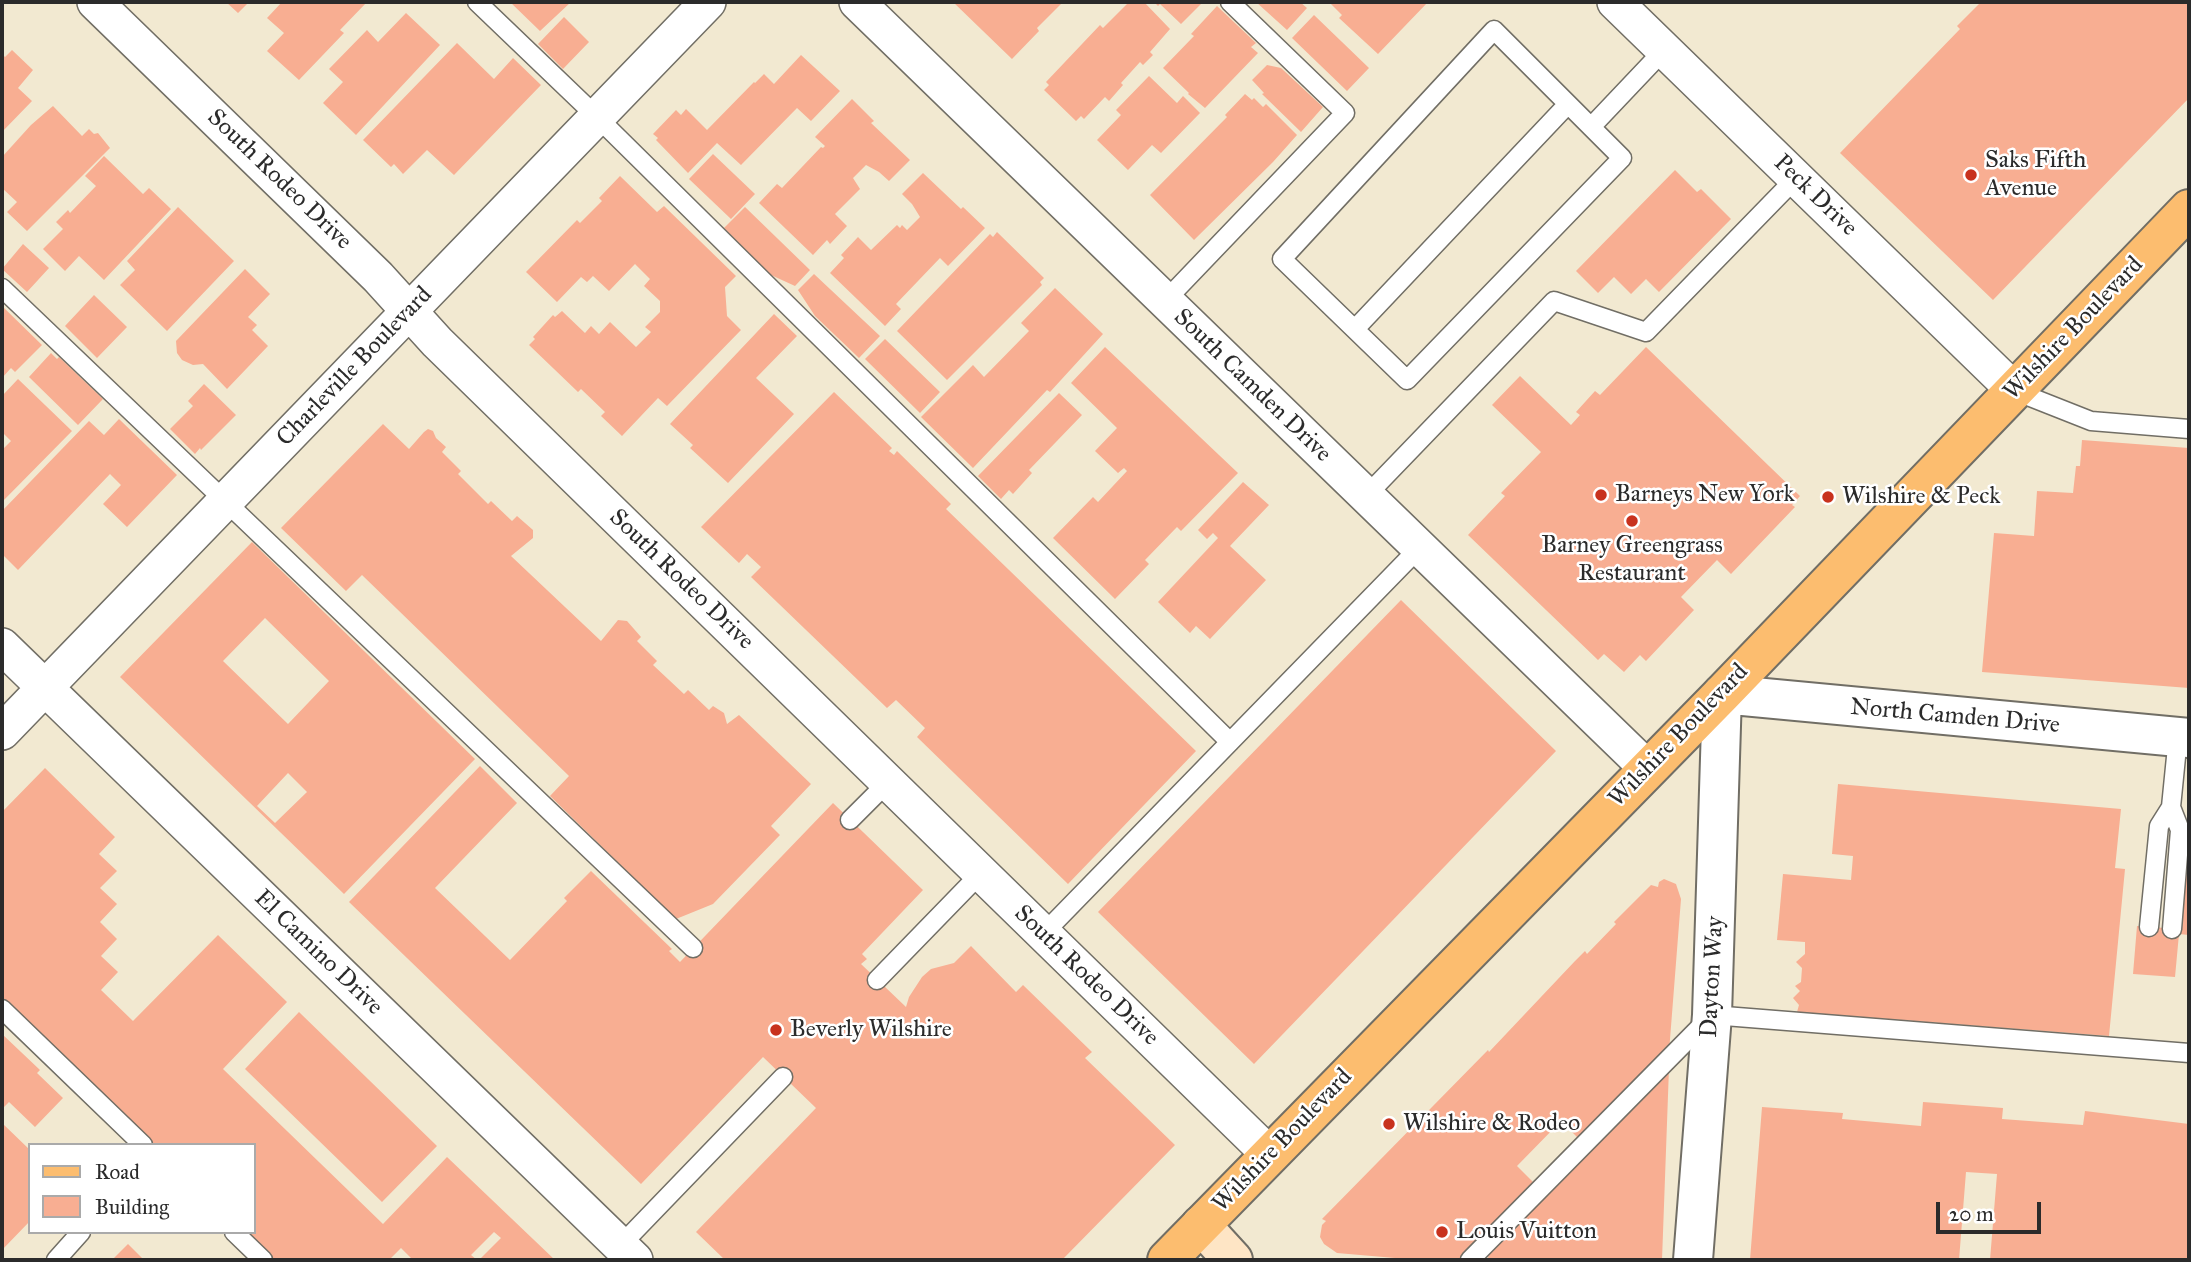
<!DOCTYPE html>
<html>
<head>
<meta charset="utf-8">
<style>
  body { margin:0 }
  #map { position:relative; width:2191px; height:1262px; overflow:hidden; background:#f2e9d1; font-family:"IM FELL Great Primer",serif }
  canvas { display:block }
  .frame { position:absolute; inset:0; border:4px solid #2b2b2b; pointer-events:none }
  .legend { position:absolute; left:28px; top:1143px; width:228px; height:91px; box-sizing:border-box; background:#fff; border:2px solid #aaa; margin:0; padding:9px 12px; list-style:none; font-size:21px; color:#2b2b2b }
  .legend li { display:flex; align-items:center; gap:14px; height:35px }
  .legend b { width:35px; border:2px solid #aaa }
  .scale { position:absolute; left:1936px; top:1202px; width:105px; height:32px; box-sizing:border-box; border:4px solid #2b2b2b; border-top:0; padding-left:9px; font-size:21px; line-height:24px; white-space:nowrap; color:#2b2b2b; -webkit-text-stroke:5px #fff; paint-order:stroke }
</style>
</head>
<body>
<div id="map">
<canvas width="2191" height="1262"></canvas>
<div class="frame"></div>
<ul class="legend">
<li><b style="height:9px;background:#fcbd6f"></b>Road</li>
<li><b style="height:19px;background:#f8ae92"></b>Building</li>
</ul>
<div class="scale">20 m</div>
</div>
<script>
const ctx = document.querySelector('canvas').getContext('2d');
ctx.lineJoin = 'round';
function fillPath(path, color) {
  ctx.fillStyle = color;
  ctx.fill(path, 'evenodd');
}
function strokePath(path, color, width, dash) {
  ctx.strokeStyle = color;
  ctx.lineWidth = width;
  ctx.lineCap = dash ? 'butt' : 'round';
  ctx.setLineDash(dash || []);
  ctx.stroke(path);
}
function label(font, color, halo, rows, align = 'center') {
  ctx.font = font + ' "IM FELL Great Primer",serif';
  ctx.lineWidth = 5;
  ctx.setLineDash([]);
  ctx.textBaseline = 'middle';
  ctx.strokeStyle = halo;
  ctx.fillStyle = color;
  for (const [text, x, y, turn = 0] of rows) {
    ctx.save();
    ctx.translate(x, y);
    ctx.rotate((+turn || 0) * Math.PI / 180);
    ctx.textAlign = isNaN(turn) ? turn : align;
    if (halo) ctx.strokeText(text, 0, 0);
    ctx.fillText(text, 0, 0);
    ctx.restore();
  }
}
fillPath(new Path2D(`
  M226,2H249L238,13Z
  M282,2H367L340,30L344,33L299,80L267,51L284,33L267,18Z
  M510,2H571L540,31Z
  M953,2H1063L1037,28L1039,31L1012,59Z
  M1129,2H1144L1170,29L1150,52L1153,55L1143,65L1140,62L1121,83L1123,85L1109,101L1105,97L1084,119L1081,116L1076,121L1044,90L1049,85L1046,82L1100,25L1103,28Z
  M1154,2H1203L1181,24L1160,4L1158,6Z
  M1256,2H1300L1307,8L1287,30Z
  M1329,2H1428L1378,54L1339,18L1342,15Z
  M1981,2H2189V98L1993,300L1840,153L1960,29L1957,26Z
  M1217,6L1256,43L1251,47L1258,53L1205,108L1188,94L1189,93L1163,68L1194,36L1191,34Z
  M406,13L440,45L356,135L323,103L343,82L329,69L367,30L378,42Z
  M1314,15L1369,68L1347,91L1292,38Z
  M564,17L589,42L563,69L538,44Z
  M457,43L494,79L513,58L541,85L454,175L427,150L403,174L394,164L391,167L363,140Z
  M12,50L33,70L18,88L32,101L2,132V54L5,57Z
  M801,55L840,91L811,121L797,108L741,165L717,143L688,173L656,140L658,138L653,134L676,110L681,115L686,109L707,130L754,82L755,83L764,74L774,84Z
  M1267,65L1281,68L1323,107L1301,132L1262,94L1264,93L1252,80Z
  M1149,76L1177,103L1183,96L1200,113L1161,153L1152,145L1128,170L1097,140L1121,115L1116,110Z
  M1245,94L1252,100L1254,98L1263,107L1266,104L1297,135L1273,162L1194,240L1150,195L1227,117L1225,115Z
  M852,99L874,121L871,123L910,160L889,181L879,172L866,165L853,178L860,189L835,214L847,226L830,244L827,240L813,255L759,203L777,184L782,188L821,147L823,148L825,146L815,137Z
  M53,106L82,136L89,129L94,134L98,133L110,148L27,231L7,212L17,202L2,188V157L31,125Z
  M713,154L755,194L731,219L689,179Z
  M104,156L143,194L149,188L171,209L104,280L79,256L65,271L43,249L63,229L56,222L68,210L70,213L96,186L85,176Z
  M1675,170L1697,192L1701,189L1731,219L1659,292L1646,279L1631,294L1614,277L1598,293L1576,271Z
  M923,173L961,209L963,207L985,228L948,266L940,258L896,304L901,309L885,326L830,273L844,258L841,255L858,237L871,250L897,225L900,228L902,225L907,230L920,217L912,204L902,194Z
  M620,176L657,212L664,206L736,276L725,287L727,316L741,330L667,406L658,398L622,436L601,416L605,412L581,389L578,392L529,345L535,339L533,337L553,315L555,317L562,311L585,333L591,326L599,334L610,322L636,347L651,332L645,327L660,312V301L644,286L650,279L635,264L609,291L593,276L587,282L581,277L557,302L526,272L577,220L580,223L602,201L599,198Z
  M178,207L234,261L167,331L120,285L135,270L127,261Z
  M745,207L810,270L795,286L771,275L724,228Z
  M997,232L1044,278L1040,282L1042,285L947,380L897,331L990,234L993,237Z
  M23,244L49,268L27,292L2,269Z
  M245,269L270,294L248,317L257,325L252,330L268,346L227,389L203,364L193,365L182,360L177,353L176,341Z
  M814,274L880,336L859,358L815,316L798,290Z
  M1055,288L1103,334L1050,392L1047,390L973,468L921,417L973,365L984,377L1029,331L1021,323Z
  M94,295L127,327L97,358L65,326Z
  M2,306L42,345L15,372L11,368L2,378Z
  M774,314L797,336L756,378L794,414L728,483L690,448L693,445L670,424Z
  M885,339L940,392L920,413L865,359Z
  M1105,347L1238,473L1181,531L1177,527L1145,560L1149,564L1115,599L1053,538L1093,497L1098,502L1127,471L1124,468L1118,473L1095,451L1117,428L1071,383Z
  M1646,347L1800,496L1792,505L1795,507L1731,574L1717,560L1681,597L1694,610L1646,661L1640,655L1624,672L1604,654L1598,660L1468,535L1505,496L1501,493L1541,452L1492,405L1520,376L1571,425L1580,415L1576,412L1595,391L1600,395Z
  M51,353L57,359L59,357L103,399L78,425L29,377Z
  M18,379L72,431L2,502V446L4,448L11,441L2,432V396Z
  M204,384L236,415L201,450L200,448L195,454L170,429L193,406L188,401Z
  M834,392L892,448L889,451L894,455L897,451L951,504L946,509L1196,751L1068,884L917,737L925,728L896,700L887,708L751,577L761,567L747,554L739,563L701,527Z
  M1059,393L1082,415L1029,470L1032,473L1013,494L1009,490L1001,499L978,476Z
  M119,419L177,475L127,527L103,504L121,485L110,474L18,570L2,554V511L89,421L104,435Z
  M383,424L409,449L424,432L428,429L433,431L436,438L446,447L442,452L461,471L458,474L488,504L491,501L512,521L517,516L533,530V538L511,556L601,641L618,620L627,621L641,637L637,641L657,661L653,665L684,694L688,690L709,710L713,706L724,713L727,724L739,715L811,784L771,826L780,835L713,904L676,919L550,796L569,776L362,575L346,591L281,528Z
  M2082,440L2189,448V688L1982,672L1994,533L2034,536L2037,491L2073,493L2076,466H2080Z
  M1243,482L1269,505L1230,546L1266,580L1210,639L1196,626L1190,633L1158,602L1218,538L1213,533L1207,539L1198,530Z
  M252,542L475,759L344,894L120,677ZM265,618L329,681L288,724L223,661ZM288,773L307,792L275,823L257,806Z
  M1401,600L1556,751L1254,1064L1098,912Z
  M480,766L517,803L435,888L510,960L567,901L564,898L591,871L672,949L669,951L680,962L833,803L923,890L862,954L867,959L861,964L906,1007L909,997L922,977L931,969L954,963L971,946L1016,992L1023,985L1092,1052L1085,1058L1175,1145L1062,1260H725L696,1232L816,1108L763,1057L641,1184L349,902Z
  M45,768L115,837L99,854L117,871L100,888L117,904L100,922L117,939L101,956L118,972L101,990L133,1021L218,935L287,1002L223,1069L383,1224L447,1157L555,1260H479L501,1238L494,1232L471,1255L477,1260H413L401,1248L389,1260H271L242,1232H254V1145L148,1144L2,1000V812Z
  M1838,784L2121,809L2115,868L2125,869L2109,1036L1797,1012L1799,1005L1793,998L1800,991L1795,986L1801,982L1802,968L1796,962L1805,954V942L1777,940L1783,874L1851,880L1853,856L1832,854Z
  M2187,823H2189V935L2179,934L2175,977L2133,974L2137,926L2179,929Z
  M1664,879L1676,884L1681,899L1669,1052L1581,1141L1561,1121L1517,1166L1537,1186L1491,1234L1487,1230L1459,1260H1418L1337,1253L1324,1244L1320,1237L1322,1225L1326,1221L1322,1219L1488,1050L1489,1052L1575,961L1585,951L1587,954L1616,924L1614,922L1651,885L1658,887L1659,882Z
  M299,1012L437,1146L382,1202L245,1069Z
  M2,1034L40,1070L37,1073L63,1098L35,1127L9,1102L2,1109Z
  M1669,1068L1662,1260H1488L1489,1243Z
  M1923,1102L2003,1108L2002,1119L2083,1125L2085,1111L2189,1124V1260H1990L1997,1174L1966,1172L1959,1260H1750L1762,1107L1843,1113L1842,1119L1921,1126Z
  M2,1123L30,1150V1221L2,1250Z
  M128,1244L144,1260H112Z`), '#f8ae92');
const service = new Path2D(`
  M477,2L597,117L1230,742
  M1494,30L1622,158L1407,380L1282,259Z
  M1591,127L1664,50
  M2,288L693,948
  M1165,301L1345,113L1230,2
  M1355,329L1568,104
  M2015,391L2091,421L2189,429
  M1366,496L1554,301L1646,332L1796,178
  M2171,807L2178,737
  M850,820L888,782
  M2149,927L2159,826L2171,807L2180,830L2172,929
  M1043,934L1420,547
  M877,980L981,873
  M2,1009L143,1145
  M234,1232L263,1260
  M620,1246L783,1077
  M56,1260L81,1232
  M1470,1260L1712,1015L2189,1053`);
const minor = new Path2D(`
  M95,2L378,277L437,342L1270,1155
  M857,2L1648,769
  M1615,2L2015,391
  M2,646L635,1260
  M2,732L708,2`);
const tertiary = new Path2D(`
  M1693,1260L1712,1015L1722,694L2189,738`);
const secondary = new Path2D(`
  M1201,1225L1233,1260`);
const primary = new Path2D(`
  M1167,1260L1722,694L2189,209`);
strokePath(service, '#716e65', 21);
strokePath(minor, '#716e65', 38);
strokePath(tertiary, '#716e65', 42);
strokePath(secondary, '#716e65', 42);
strokePath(primary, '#716e65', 42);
strokePath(service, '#fff', 18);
strokePath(minor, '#fff', 35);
strokePath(tertiary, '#fff', 38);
strokePath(secondary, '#fee5c5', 38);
strokePath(primary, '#fcbd6f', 38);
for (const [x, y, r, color] of [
  [1971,175,7,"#c8321e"],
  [1601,495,7,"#c8321e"],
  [1828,497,7,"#c8321e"],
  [1632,521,7,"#c8321e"],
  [776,1030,7,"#c8321e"],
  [1389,1124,7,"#c8321e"],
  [1442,1232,7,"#c8321e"]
]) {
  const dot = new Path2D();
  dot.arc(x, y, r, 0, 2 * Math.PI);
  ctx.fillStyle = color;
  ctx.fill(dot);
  strokePath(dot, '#fff', 2.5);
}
label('24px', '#2b2b2b', '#fff', [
  ["Saks Fifth",1985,161],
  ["Avenue",1985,189],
  ["Barneys New York",1615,495],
  ["Wilshire & Peck",1842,497],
  ["Barney Greengrass",1632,546,"center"],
  ["Restaurant",1632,574,"center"],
  ["Beverly Wilshire",790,1030],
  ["Wilshire & Rodeo",1403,1124],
  ["Louis Vuitton",1456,1232]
], 'left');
label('24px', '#2b2b2b', '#fff', [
  ["South Rodeo Drive",279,180,44],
  ["Peck Drive",1815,196,44],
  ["Wilshire Boulevard",2074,329,-46],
  ["Charleville Boulevard",355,367,-46],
  ["South Camden Drive",1252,386,44],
  ["South Rodeo Drive",681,580,44],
  ["North Camden Drive",1955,717,5],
  ["Wilshire Boulevard",1679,736,-46],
  ["El Camino Drive",318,953,44],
  ["South Rodeo Drive",1086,976,44],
  ["Dayton Way",1713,977,-87],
  ["Wilshire Boulevard",1283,1141,-46]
]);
</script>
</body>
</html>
